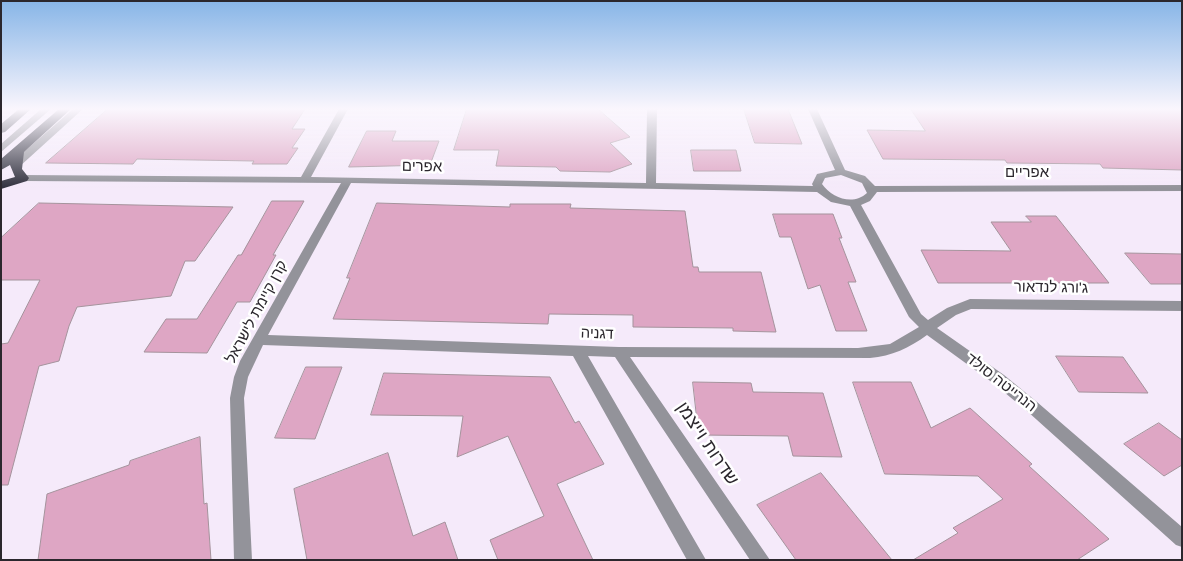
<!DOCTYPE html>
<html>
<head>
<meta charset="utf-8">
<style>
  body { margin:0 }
  #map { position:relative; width:1183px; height:561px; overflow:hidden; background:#f5eafa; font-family:Helvetica,sans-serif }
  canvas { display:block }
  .frame { position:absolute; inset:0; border:2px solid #2b272d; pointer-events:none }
</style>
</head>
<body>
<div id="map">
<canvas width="1183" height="561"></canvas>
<div class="frame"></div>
</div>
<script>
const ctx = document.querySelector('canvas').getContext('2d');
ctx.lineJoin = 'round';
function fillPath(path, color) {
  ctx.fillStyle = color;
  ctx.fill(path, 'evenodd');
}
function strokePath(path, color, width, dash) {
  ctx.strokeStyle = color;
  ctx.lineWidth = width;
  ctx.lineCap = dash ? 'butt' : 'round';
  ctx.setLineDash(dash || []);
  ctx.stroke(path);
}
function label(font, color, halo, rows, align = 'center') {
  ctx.font = font + ' Helvetica,Heebo,sans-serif';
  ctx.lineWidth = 5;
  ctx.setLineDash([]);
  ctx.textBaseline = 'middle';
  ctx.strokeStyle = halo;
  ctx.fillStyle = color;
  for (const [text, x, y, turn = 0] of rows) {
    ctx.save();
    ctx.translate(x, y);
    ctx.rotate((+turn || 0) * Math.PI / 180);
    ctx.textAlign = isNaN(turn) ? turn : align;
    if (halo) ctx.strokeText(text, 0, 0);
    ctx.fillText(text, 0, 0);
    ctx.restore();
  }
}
const building = new Path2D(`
  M108,109H305L292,129H305L292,148H298L287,164H252L254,161L137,159L133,164L46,163Z
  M467,109H598L630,137L610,143L632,164L610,172L560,171L556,167L496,166L499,150H454Z
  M744,109H788L802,144L755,143Z
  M911,109H1182V170L1103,168L1100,164L1007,163L1005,160L883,159L867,130L925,131Z
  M367,131H396L392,141H439L430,165L349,167Z
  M691,150H736L741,171H694Z
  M272,201H304L273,255H276L250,302H237L207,353L144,352L166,319H197L238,255H241Z
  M39,203L233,207L195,261H185L171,296L77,307L69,326L59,361L39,366L8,485H1V344L8,343L40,280H1V238Z
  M377,203L510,207V204H571L570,208L685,211L693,267H698L699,272H761L776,332L733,331V328L633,327V315L549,314L548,324L333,319L350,278H347Z
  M773,214H833L842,238H839L856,282H848L867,331H836L820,285L808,289L791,237H780Z
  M1026,216H1056L1109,283H938L921,250L1011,251L991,222H1031Z
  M1125,253L1182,254V284H1151Z
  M1056,356L1123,357L1148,393L1079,392Z
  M306,367H342L315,439L275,438Z
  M384,373L550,377L575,423L579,421L604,464L557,484L593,560H498L490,540L544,516L508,436L457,457L463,416L371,415Z
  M693,382L751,383L753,392L823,393L842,457L793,456L788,436L699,435Z
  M853,382H911L931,428L970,408L1032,464L1029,466L1109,539L1077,560H913L958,533L953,528L1003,499L978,476L885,474Z
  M1159,423L1182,440V465L1164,476L1124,444Z
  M200,437L204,504L207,503L211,560H38L47,494L129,465L130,461Z
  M388,453L413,536L445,522L458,560H307L294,489Z
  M821,473L892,560H796L757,505Z`);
fillPath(building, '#dea6c4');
strokePath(building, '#a4939c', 1);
fillPath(new Path2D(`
  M41,109H51L1,152V144Z
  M73,109H83L19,167H11V163Z
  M339,109H348L311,177L646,183L647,109H657L656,183L813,186L812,184L817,174L835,170L808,109H817L845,170L865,176L875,186L1182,185V191L877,192L870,201L861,205L921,314L928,320L947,308L970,299L1182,301V311L971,309L956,315L937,328L1004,375L1037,402L1182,527V547L1176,545L1027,411L993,383L927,335C909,348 892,356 870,358L630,357L770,560H750L615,357L588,356L706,560H687L573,356L263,345L248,377L244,398L252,560H234L230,398L234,377L240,361L341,183L23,181L18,178L23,175L301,177ZM841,175L862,183L867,193C853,206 832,198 822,184L825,178ZM351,183L817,192L831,202L850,206L909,317L919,327L890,344L858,348L619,347L268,335Z`), '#93939a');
fillPath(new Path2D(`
  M19,109H31L5,132L1,133V124Z
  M59,109H71L24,152L22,169L29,178L27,181L1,189V181L15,177L10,165L1,170V159Z`), '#31313e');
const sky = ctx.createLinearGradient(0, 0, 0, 188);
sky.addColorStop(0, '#87b5e7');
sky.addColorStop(0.58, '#faf6fd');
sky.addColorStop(1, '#faf6fd00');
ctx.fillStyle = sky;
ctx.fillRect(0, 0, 1183, 188);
label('15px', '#2b272d', '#fff', [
  ["אפרים",422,167,1],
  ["אפריים",1027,173],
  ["ג'ורג לנדאור",1051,288,1],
  ["קרן קיימת לישראל",257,312,-62],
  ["דגניה",597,334,2],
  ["הנרייטה סולד",1001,383,38]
]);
label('18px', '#2b272d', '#fff', [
  ["שדרות וייצמן",707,444,56]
]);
</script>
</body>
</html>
